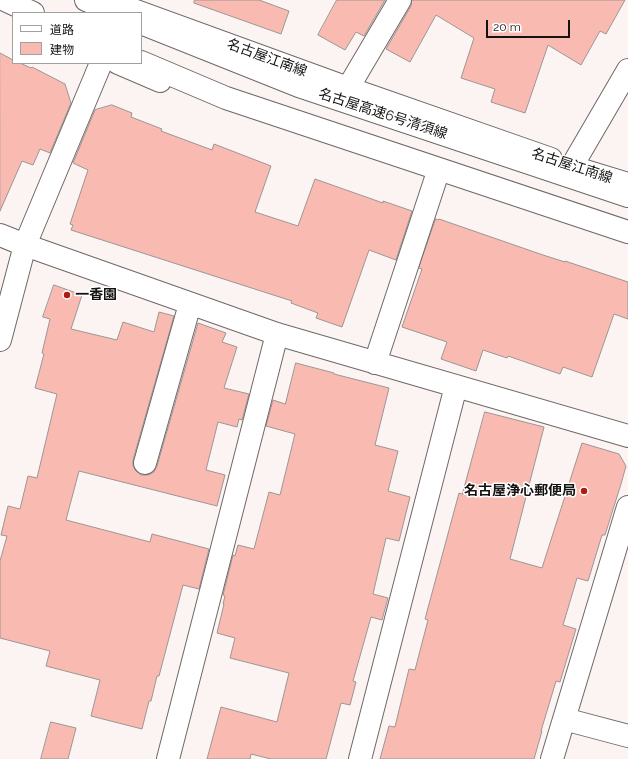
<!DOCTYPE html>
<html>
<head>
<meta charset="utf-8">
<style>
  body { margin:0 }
  #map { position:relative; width:628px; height:759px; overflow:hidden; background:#fbf4f2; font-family:Raleway,"Noto Sans JP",sans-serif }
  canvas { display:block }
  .legend { position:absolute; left:12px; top:12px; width:130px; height:52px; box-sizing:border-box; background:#fff; border:1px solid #a1a1a0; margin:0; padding:5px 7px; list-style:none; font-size:12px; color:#151312 }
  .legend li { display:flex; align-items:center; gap:8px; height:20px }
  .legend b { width:20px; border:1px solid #a1a1a0 }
  .scale { position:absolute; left:486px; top:20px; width:84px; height:18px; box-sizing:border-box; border:2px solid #151312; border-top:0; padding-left:5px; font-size:12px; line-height:14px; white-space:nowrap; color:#151312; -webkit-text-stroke:3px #fff; paint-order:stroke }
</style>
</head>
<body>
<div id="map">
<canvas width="628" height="759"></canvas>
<ul class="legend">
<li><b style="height:5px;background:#fff"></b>道路</li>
<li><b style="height:11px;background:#f9bbb1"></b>建物</li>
</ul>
<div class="scale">20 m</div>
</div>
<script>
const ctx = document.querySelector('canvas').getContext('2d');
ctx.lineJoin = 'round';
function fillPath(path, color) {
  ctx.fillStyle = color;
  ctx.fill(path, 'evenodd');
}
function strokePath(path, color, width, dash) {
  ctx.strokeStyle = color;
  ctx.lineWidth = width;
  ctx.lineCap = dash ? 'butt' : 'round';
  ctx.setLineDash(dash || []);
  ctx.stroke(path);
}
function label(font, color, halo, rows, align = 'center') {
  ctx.font = font + ' Raleway,"Noto Sans JP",sans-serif';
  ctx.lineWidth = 3;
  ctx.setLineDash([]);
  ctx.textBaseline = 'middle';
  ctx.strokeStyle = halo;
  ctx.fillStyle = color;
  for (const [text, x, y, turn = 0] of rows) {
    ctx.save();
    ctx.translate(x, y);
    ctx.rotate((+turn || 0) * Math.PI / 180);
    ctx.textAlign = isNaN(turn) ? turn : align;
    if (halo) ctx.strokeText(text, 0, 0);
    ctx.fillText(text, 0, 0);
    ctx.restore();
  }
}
const building = new Path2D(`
  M195,0H259L289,11L281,34L194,3Z
  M337,0H385L364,36L356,32L345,50L318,35Z
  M412,0H625L606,34L600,31L581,65L548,45L525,113L491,102L495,89L461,78L474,38L436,15L410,62L386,49L411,6Z
  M0,53L13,60V63H20L31,68L32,67L65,84L71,103L50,153L40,149L33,165L22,161L0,211Z
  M112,105L132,113L131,117L162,129L161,131L212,150L214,144L271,166L255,212L298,226L315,179L383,203V201L412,211L396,260L369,250L342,327L316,318L318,313L291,303L292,301L71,230L73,225L70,224L88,170L73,163L95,110Z
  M436,219L438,220L439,219L543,255L565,262V261L628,282V319L614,314L592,377L563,367L560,374L508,356L507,358L483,350L476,371L441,359L447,342L402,327L422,269L419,268Z
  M54,285L82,295L71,329L117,340L123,322L154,332L159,312L174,316L133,460V466L136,471L141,475H148L154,472L157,466L198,323L226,333L222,342L237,347L224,388L249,394L242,420L239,419L237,427L218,422L206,470L225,475L217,506L79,471L66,520L150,542L152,534L209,549L199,589L183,585L159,676H157L151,701H149L142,729L91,716L100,680L46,666L50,651L0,638V561L7,536L1,535L8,506L20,509L28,476L37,478L57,394L35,388L44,354L42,353L50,319L43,317Z
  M296,363L334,373V374L389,388L375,445L398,451L388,491L410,497L399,541L386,538L373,594L388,598L382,620L371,617L353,681L356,682L350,705L341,703L326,759H271L251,754L250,759H207L221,707L277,722L289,673L230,658L235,638L217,633L224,604H223L225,596L223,595L233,555L235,556L238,545L254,549L269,492L280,495L295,434L266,426L273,400L285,404Z
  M485,412L544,427L510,559L542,568L582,443L619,454L626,466L621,484L605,535H602L588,581L577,578L563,625L576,629L560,682L556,681L541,731H542L534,759H380L389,726L395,727L409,669L415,670L428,620L425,619L459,493L462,494Z
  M51,722L76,728L68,759H41Z`);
fillPath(building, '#f9bbb1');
strokePath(building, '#9c9594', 1);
const minor = new Path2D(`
  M348,88L400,0
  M572,166L628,70
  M0,235L25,245L277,334L628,436
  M0,340L25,245L101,63
  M375,363L436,178
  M145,463L190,304
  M564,719L628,736
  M168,759L277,334
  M360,759L456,386
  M552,759L628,507`);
const major = new Path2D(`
  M111,0L125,7L348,88L551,159
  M118,63L160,81
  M582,170L628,184`);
const highway = new Path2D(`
  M5,0L33,13
  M86,0L116,13
  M141,23L299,86L628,196
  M141,62L226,98L628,232`);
strokePath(minor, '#6f6867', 24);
strokePath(major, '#6f6867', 24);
strokePath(highway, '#6f6867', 24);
strokePath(minor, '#fff', 22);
strokePath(major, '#fff', 22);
strokePath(highway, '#fff', 22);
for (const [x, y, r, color] of [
  [67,295,4,"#ad1d12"],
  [584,491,4,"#ad1d12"]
]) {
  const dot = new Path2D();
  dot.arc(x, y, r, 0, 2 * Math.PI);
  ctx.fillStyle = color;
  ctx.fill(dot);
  strokePath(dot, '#fff', 1.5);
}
label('14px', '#151312', '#fff', [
  ["名古屋江南線",267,58,20],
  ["名古屋高速6号清須線",383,114,18],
  ["名古屋江南線",572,166,18]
]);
label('bold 14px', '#151312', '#fff', [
  ["一香園",75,295],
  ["名古屋浄心郵便局",576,491,"right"]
], 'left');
</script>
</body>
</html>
